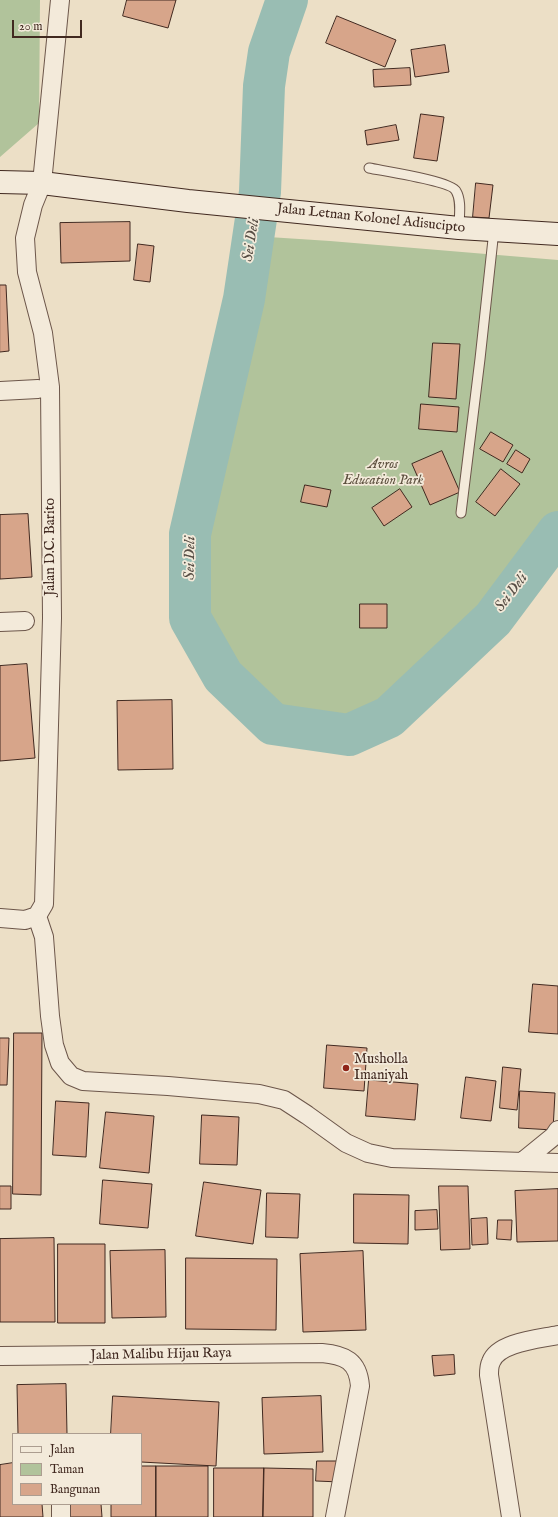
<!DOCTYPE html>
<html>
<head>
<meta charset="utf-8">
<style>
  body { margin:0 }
  #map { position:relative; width:558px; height:1517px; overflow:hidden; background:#ecdfc6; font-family:"IM FELL English",serif }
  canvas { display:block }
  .legend { position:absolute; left:12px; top:1433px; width:130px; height:72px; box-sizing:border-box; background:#f3eada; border:1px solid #ac9d90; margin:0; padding:5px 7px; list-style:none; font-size:12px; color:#412920 }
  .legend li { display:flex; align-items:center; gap:8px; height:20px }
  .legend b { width:20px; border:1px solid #ac9d90 }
  .scale { position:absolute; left:12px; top:20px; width:70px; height:18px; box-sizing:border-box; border:2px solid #412920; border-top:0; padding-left:5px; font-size:12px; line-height:14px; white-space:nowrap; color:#412920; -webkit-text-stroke:3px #f3eada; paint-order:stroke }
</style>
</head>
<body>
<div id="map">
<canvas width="558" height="1517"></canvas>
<ul class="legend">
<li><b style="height:5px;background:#f3eada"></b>Jalan</li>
<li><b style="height:11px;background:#b1c39b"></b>Taman</li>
<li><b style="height:11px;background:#d7a58a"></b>Bangunan</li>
</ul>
<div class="scale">20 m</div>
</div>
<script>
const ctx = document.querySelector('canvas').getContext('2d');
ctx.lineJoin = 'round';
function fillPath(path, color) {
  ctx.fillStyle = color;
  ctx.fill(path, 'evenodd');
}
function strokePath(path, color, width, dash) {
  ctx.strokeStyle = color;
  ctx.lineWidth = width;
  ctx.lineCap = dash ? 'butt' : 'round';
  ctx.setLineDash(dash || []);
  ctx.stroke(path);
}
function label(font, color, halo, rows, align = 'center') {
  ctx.font = font + ' "IM FELL English",serif';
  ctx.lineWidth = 3.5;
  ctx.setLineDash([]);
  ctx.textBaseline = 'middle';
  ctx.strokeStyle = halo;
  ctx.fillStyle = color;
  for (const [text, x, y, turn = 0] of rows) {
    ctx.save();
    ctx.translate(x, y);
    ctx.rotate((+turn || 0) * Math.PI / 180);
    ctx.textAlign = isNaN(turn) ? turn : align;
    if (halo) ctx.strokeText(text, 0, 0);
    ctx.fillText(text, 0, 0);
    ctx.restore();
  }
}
fillPath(new Path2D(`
  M0,0H40L39,123L0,157Z
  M253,236L330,241L558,260V532L493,619L394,712L349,735L273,724L223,676L190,618V562L206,462Z`), '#b1c39b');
strokePath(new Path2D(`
  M287,0L269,52L264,86L260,192L244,299L190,534V618L223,676L273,724L349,735L389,717L493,619L558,532`), '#99bdb3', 42);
const building = new Path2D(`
  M127,0H176L168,28L123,16Z
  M337,16L396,40L385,67L326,43Z
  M445,45L449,72L415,77L411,50Z
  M410,68L411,85L374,87L373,70Z
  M421,114L444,117L437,161L414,158Z
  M396,125L399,140L367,145L365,131Z
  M476,183L493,185L489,218L473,217Z
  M130,222V261L61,263L60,223Z
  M138,244L154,246L150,282L134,280Z
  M0,285H6L9,351L0,352Z
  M433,343L460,344L456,399L429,397Z
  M421,404L459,407L457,432L419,429Z
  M491,432L513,445L503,462L480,449Z
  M516,450L530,459L522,473L507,464Z
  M442,451L460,492L430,505L412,464Z
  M501,469L520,484L495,516L476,502Z
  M305,485L331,490L327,507L301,502Z
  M400,489L412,507L384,526L372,508Z
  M28,514L32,577L0,579V515Z
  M360,604H387V628H360Z
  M27,664L35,758L0,761V666Z
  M172,700L173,769L118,770L117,701Z
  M533,984L558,986V1034L529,1032Z
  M14,1033H42L41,1195L13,1194Z
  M0,1038H9L7,1085H0Z
  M327,1045L367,1048L364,1091L324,1088Z
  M503,1067L521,1069L517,1110L500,1108Z
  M466,1077L496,1081L491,1121L461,1118Z
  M369,1080L418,1084L415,1120L366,1116Z
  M520,1091L555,1093L553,1130L519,1128Z
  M56,1101L89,1103L86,1157L53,1155Z
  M106,1112L154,1116L149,1173L100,1168Z
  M202,1115L239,1117L237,1165L200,1164Z
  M103,1180L152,1184L148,1228L100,1224Z
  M204,1182L261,1190L253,1244L196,1236Z
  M0,1186H11V1209H0Z
  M439,1186H468L470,1249L441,1250Z
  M558,1189V1241L517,1242L515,1191Z
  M267,1193L300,1194L298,1238L266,1237Z
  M354,1194L409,1195L408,1244L354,1243Z
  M437,1210L438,1229L415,1230V1211Z
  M487,1218L488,1244L472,1245L471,1219Z
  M498,1220H512L511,1240L497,1239Z
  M54,1238L55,1322H0V1239Z
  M58,1244H105V1323H58Z
  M165,1250L166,1317L112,1318L110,1251Z
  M363,1251L366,1330L303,1332L300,1254Z
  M186,1258L277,1259L276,1330L186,1329Z
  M454,1355L455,1374L434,1376L432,1356Z
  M66,1384L67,1434H18L17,1385Z
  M113,1396L219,1402L216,1466L141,1462V1434H111Z
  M321,1396L323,1452L264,1454L262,1398Z
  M317,1461H341L340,1482L316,1481Z
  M13,1463V1504H42L43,1517H0V1465Z
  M141,1466H156V1517H111V1504H141Z
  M156,1466H208V1517H156Z
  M214,1468H264L263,1517H214Z
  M264,1468L313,1469V1517H263Z
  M68,1504H101L102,1517H68Z`);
fillPath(building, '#d7a58a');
strokePath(building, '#412920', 1);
const service = new Path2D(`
  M369,168C383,171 451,181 456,191C462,201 459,216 459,228
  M461,513L480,359L494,230`);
const minor = new Path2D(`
  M0,391L38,389
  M0,622L25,621
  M37,916L44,904L52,618L50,387L43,333L27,272L25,238L33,205L42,183L60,0
  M37,916L44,937L50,1016L54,1045L60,1063L71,1076L83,1081L168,1086L259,1094L284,1100L307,1115L346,1143L368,1153L392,1158L558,1163
  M0,918L25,920L37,916
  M522,1162L554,1136L558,1130
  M0,1356L322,1353C345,1355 358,1361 360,1386L335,1517
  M61,1504V1517
  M511,1517L489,1375C489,1371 489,1366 491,1362C498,1342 540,1339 558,1335`);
const secondary = new Path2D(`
  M0,182L42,183L188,201L459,228L558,234`);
strokePath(service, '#6c564a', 11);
strokePath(minor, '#6c564a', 20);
strokePath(secondary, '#412920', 24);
strokePath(service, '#f3eada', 9);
strokePath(minor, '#f3eada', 18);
strokePath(secondary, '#f3eada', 22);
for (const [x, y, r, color] of [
  [346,1068,4,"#8f2418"]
]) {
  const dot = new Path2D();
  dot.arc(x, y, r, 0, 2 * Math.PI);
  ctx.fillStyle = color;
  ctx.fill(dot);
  strokePath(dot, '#f3eada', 1.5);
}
label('14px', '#412920', '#f3eada', [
  ["Jalan Letnan Kolonel Adisucipto",371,219,6],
  ["Jalan D.C. Barito",51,547,-90],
  ["Jalan Malibu Hijau Raya",161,1355,-1]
]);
label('italic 14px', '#5d503f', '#f3eada', [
  ["Avros",383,465],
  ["Education Park",383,481]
]);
label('14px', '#412920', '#f3eada', [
  ["Musholla",354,1060],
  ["Imaniyah",354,1076]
], 'left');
label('italic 15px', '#574e45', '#f3eada', [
  ["Sei Deli",252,240,-81],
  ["Sei Deli",191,558,-89],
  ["Sei Deli",512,593,-53]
]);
</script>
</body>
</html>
